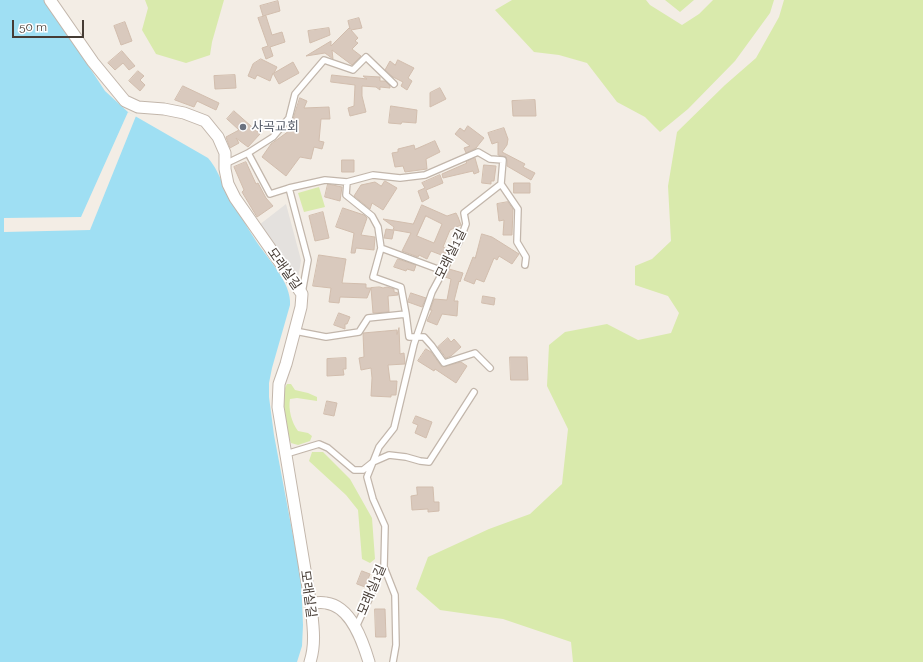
<!DOCTYPE html>
<html>
<head>
<meta charset="utf-8">
<style>
  body { margin:0 }
  #map { position:relative; width:923px; height:662px; overflow:hidden; background:#f3ede5; font-family:Raleway,sans-serif }
  canvas { display:block }
  .scale { position:absolute; left:12px; top:20px; width:72px; height:18px; box-sizing:border-box; border:2px solid #463c35; border-top:0; padding-left:5px; font-size:12px; line-height:14px; white-space:nowrap; color:#463c35; -webkit-text-stroke:3px #fff; paint-order:stroke }
</style>
</head>
<body>
<div id="map">
<canvas width="923" height="662"></canvas>
<div class="scale">50 m</div>
</div>
<script>
const ctx = document.querySelector('canvas').getContext('2d');
ctx.lineJoin = 'round';
function fillPath(path, color) {
  ctx.fillStyle = color;
  ctx.fill(path, 'evenodd');
}
function strokePath(path, color, width, dash) {
  ctx.strokeStyle = color;
  ctx.lineWidth = width;
  ctx.lineCap = dash ? 'butt' : 'round';
  ctx.setLineDash(dash || []);
  ctx.stroke(path);
}
function label(font, color, halo, rows, align = 'center') {
  ctx.font = font + ' Raleway,"Noto Sans KR",sans-serif';
  ctx.lineWidth = 3.5;
  ctx.setLineDash([]);
  ctx.textBaseline = 'middle';
  ctx.strokeStyle = halo;
  ctx.fillStyle = color;
  for (const [text, x, y, turn = 0] of rows) {
    ctx.save();
    ctx.translate(x, y);
    ctx.rotate((+turn || 0) * Math.PI / 180);
    ctx.textAlign = isNaN(turn) ? turn : align;
    if (halo) ctx.strokeText(text, 0, 0);
    ctx.fillText(text, 0, 0);
    ctx.restore();
  }
}
fillPath(new Path2D(`
  M145,0H224L212,42L210,55L186,63L156,54L142,30L148,8Z
  M512,0H646L650,5L682,25L699,14L713,0H774L770,13L735,61L688,109L660,132L645,117L617,102L587,63L559,55L534,52L495,10Z
  M665,0H694L680,12Z
  M784,0H923V662H573L571,642L503,619L440,610L416,589L428,557L489,529L530,514L562,484L568,429L547,386L549,345L565,332L607,324L638,340L671,333L679,313L668,296L635,285V266L652,259L671,241L668,186L677,132L725,85L756,58L779,17Z
  M319,187L325,207L304,212L298,193Z
  M287,384H291L295,390L308,393L317,397V401L297,398L290,399C288,410 292,423 298,431L308,433L312,436L310,441L298,445L291,443C285,426 277,401 287,384Z
  M312,452H323L350,479L372,518L375,559L370,563L362,559L358,510L346,495L309,461Z`), '#d9eaac');
fillPath(new Path2D(`
  M286,204L301,260L298,280L259,225Z`), '#e4e1de');
fillPath(new Path2D(`
  M0,0H45L105,91L128,112L208,158C215,166 219,175 223,184C234,203 244,223 256,241C267,258 292,283 290,305L272,368L269,383V397L274,435L301,578L303,625L302,646L297,662H0Z`), '#9fdff3');
fillPath(new Path2D(`
  M128,112L136,116L90,230L4,232V218L81,217Z`), '#f3ede5');
const building = new Path2D(`
  M278,1L280,11L263,16L260,6Z
  M266,16L272,35L282,32L285,42L270,47L273,56L266,59L262,48L268,46L258,18Z
  M359,18L362,28L351,30L358,38L355,41L358,43L352,49L361,56L352,65L332,50L333,59L325,53L306,56L331,41V46L349,28L350,29L348,21Z
  M125,22L132,41L121,45L114,26Z
  M329,28L330,35L310,43L308,31Z
  M122,51L135,66L129,70L123,63L115,70L108,63Z
  M261,59L277,67L274,73L293,62L299,73L279,84L273,73L270,81L257,75L255,79L248,76L253,64Z
  M398,60L414,68L408,78L412,81L407,90L401,86L403,82L393,77L385,70L390,61L395,65Z
  M138,71L144,76L140,80L145,85L140,91L129,81Z
  M235,75L236,88L215,89L214,76Z
  M332,75L367,79L363,76L380,77V81H385L390,86V88L380,87V90L376,87L362,86V96L366,112L350,116L348,108L354,106L355,85L331,82Z
  M183,86L219,103L216,110L197,101L194,107L175,100Z
  M440,88L446,99L430,107V93Z
  M300,98L307,101L304,108L329,107L330,119H321L319,141L324,142L322,149L314,147L311,159L300,157L286,176L262,157L271,144L289,131Z
  M535,100L536,116H513L512,101Z
  M391,106L417,110L416,123L402,122L401,124L389,123Z
  M234,111L260,134L248,147L236,138L239,143L230,148L226,137L239,130L227,119Z
  M468,126L484,138L476,148L466,153L464,148L470,146L455,134L460,128L464,131Z
  M504,128L508,139L507,145L502,152L525,164L523,167L535,173L531,180L507,166V160L506,157L498,155V142L492,144L488,133Z
  M435,141L440,152L426,159L427,169L405,172L403,166L395,167L392,153L398,152V149L414,145L415,149Z
  M475,158L479,172L474,174L473,171L443,178L442,174L467,163L466,162Z
  M342,160H354V172H342Z
  M246,162L256,184L258,183L266,198L273,206L257,217L242,192L244,190L234,167Z
  M484,165L496,166L494,181H491V184L482,183Z
  M440,175L443,183L426,190L429,198L422,202L418,191L425,188L422,183Z
  M385,181L397,188L383,210L372,203L370,209L354,196L361,185L375,182L381,186Z
  M514,183H530V193H514Z
  M328,184L342,187L340,201L325,197Z
  M508,202L513,209L512,235H503L504,220L499,221L497,204Z
  M422,205L447,216L456,213L458,217L461,225L450,230L443,247L447,249L444,256L431,251L427,259L419,255L418,257L402,251L411,233L394,230L392,239L384,238L386,229L393,230L394,227L383,219L413,224ZM426,216L442,224L434,243L417,236Z
  M343,208L364,215L367,218L361,235L375,237L374,250L356,248L355,253H351L354,233L336,227Z
  M323,212L329,238L315,241L309,216Z
  M482,234L492,237L519,254L512,264L499,256L497,260L494,258L484,282L476,279L474,284L464,280L473,257L475,258Z
  M319,255L346,259L342,283L366,284V288H371L367,298L340,297L339,303L329,302L331,288L313,286Z
  M398,259L416,265L414,271L407,269L406,271L394,267Z
  M449,269L463,273L460,282L459,281L454,301H458L457,316L442,314L437,325L427,321L432,310H430L434,299L447,300L451,279L445,277Z
  M380,287L383,288L387,287L394,289V292L398,293V295L388,296L389,312L373,313L371,288Z
  M411,293L426,298L422,307L408,302Z
  M483,296L495,298L494,305L482,303Z
  M339,313L350,317L347,324H345V329L334,325Z
  M399,328L400,354L404,353L405,364L388,365L390,381H397L396,395H391V397L371,396L372,378L371,368L361,370L359,358L364,357L363,333L397,330V334Z
  M448,338L451,342L454,339L461,347L451,356L446,358L438,347Z
  M426,349L431,352L442,367L461,362L467,366L456,383L435,369L434,371L418,361Z
  M510,357H527L528,380H511Z
  M346,358V369H343L344,375L327,376V359Z
  M327,401L337,403L334,416L324,414Z
  M416,416L432,422L426,438L415,433L418,425L413,423Z
  M417,487H433L434,502H439V511L428,512V509L412,510L411,496L417,495Z
  M362,571L370,574L365,587L357,584Z
  M375,609H385L386,637H376Z`);
fillPath(building, '#d9c9bd');
strokePath(building, '#d1bdad', 1);
const lane = new Path2D(`
  M248,153L270,194L289,188
  M225,164L248,153L273,137L289,118L295,94L324,60L353,70L366,57L394,84
  M347,182L346,195L372,216L378,227L381,248L373,277L401,287L406,314
  M501,184L518,209L517,242L526,257L525,265
  M381,248L443,271
  M302,293L308,260L289,188L325,180L347,182L373,175L400,178L425,175L478,152L490,159L503,160L501,184L464,213L466,224L460,240L432,292L414,344L394,428L379,447L367,477L373,499L385,526L384,567L356,627
  M295,331L326,337L359,332L368,318L406,314L409,337H424L432,346L444,363L475,353L490,368
  M286,454L319,444L328,448L354,470H363L373,462L389,455L406,457L420,461L429,462L474,392
  M384,567L395,595L396,645L393,662`);
const street = new Path2D(`
  M50,0L93,62L125,101L138,107L164,109L184,113L205,121L218,137L225,153V169L228,184L235,198L302,294L301,307L286,364L279,384L278,407L311,606C313,625 316,644 310,662
  M310,603C316,603 321,602 326,603C351,606 363,642 369,662`);
strokePath(lane, '#c2b6ab', 8);
strokePath(street, '#c2b6ab', 13);
strokePath(lane, '#fff', 5.5);
strokePath(street, '#fff', 11);
for (const [x, y, r, color] of [
  [243,127,4,"#6b7280"]
]) {
  const dot = new Path2D();
  dot.arc(x, y, r, 0, 2 * Math.PI);
  ctx.fillStyle = color;
  ctx.fill(dot);
  strokePath(dot, '#fff', 1.5);
}
label('13px', '#5b616d', '#fff', [
  ["사곡교회",251,127]
], 'left');
label('13px', '#463c35', '#fff', [
  ["모래실1길",451,254,-64],
  ["모래실길",284,269,55],
  ["모래실1길",372,590,-67],
  ["모래실길",308,594,82]
]);
</script>
</body>
</html>
